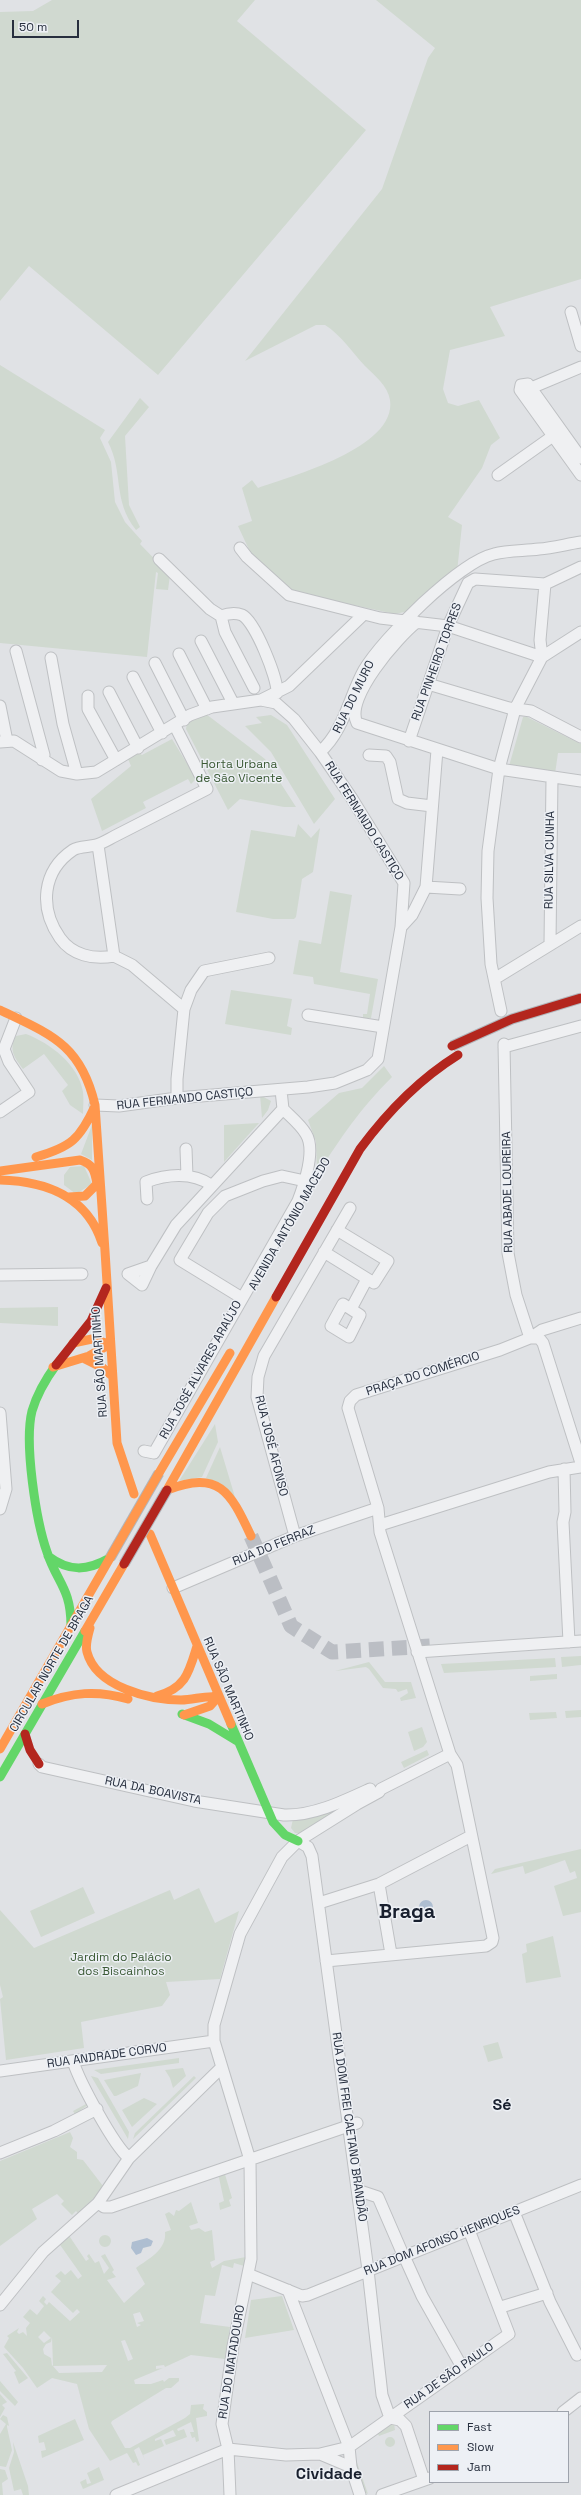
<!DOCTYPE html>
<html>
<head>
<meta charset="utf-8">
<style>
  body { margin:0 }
  #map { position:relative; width:581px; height:2495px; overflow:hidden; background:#e0e2e5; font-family:"Space Grotesk",sans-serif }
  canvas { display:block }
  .legend { position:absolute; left:429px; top:2411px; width:140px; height:72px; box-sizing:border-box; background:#edf0f5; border:1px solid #9ea3ac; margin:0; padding:5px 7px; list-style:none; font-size:12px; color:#272f3e }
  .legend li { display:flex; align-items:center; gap:8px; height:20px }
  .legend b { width:20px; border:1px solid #9ea3ac }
  .scale { position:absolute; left:12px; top:20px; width:67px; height:18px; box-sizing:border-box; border:2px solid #272f3e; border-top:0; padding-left:5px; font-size:12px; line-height:14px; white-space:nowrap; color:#272f3e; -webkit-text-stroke:3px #edf0f5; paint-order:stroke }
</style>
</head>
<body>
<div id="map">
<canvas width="581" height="2495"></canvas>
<ul class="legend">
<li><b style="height:5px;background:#63d668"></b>Fast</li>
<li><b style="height:5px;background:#ff974d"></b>Slow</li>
<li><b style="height:5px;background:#b3261e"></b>Jam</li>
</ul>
<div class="scale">50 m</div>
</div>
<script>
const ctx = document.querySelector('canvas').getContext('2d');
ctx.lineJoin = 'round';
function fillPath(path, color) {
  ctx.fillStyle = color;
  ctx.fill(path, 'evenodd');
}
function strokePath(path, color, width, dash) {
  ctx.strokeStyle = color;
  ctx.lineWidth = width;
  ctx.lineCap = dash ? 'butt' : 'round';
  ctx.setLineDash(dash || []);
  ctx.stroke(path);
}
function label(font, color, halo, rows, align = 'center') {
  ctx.font = font + ' "Space Grotesk",sans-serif';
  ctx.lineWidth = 3;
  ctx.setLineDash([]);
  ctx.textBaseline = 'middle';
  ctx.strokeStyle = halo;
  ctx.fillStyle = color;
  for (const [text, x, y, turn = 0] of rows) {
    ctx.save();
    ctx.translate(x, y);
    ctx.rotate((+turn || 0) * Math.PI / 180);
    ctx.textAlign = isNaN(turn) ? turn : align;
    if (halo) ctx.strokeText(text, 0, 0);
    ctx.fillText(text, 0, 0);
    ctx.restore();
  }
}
fillPath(new Path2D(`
  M52,0H255L237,21L366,130L158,375L29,266L0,301V12L33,11Z
  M376,0H581V279L490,307L505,336L450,350L443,389L448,403L458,406L479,400L500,438L491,445L482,468L448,517L462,525L457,572L409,611L395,614L293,592L252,556L238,526L252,521L242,488L252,480L258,488C291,476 397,448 390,400C388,386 375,376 365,366C353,353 340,334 325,325H316L245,361L382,189L428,58L435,48Z
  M0,365L105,430L100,438L111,462L115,502L125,522L142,541L140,544L170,575L168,590L156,589L158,573L156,572L147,657L0,643Z
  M140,398L149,407L125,436L129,505L140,527L136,530C112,500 124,473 108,442Z
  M206,714L265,759L296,807H284L240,799L228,810L186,729L187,723Z
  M271,715L287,725L335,799L314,824L271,752L245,726L262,723L256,717Z
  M523,717H527L581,744V753H558L555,774L509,766Z
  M172,739L194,775L195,780L191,784L188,779L143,802L146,808L102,831L91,799L131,766L128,759L139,753L142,755Z
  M298,824L311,838L320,828L313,872L302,879L296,917L294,919H273L236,912L251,830L295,837Z
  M330,891L352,895L340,972L378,979L371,1018H363V1014H367L370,994L314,984L313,977L293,974L299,940L321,944Z
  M231,990L292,999L287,1026L292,1028L291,1035L225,1024Z
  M26,1034C50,1043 79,1065 83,1092C84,1099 83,1107 83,1114L70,1105L62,1091L68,1085L44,1054L23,1069C15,1058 8,1050 16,1036Z
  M384,1066L392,1077C360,1109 341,1137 317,1175L316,1142L308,1120L339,1093L362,1088Z
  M260,1095L271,1101L268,1110L262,1118Z
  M259,1123L224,1162V1125Z
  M92,1125V1160L81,1154Z
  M84,1166L92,1184L76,1194L64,1185V1175L70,1167Z
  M58,1307V1326L0,1323V1308Z
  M215,1424L218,1442L202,1477L179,1481Z
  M220,1447L235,1497L206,1478Z
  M581,1656V1665L562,1667L561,1657Z
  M555,1658L556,1667L444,1673L441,1664Z
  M369,1662L385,1682H411L416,1698L401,1701L400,1698L408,1693L407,1689L398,1692L396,1689L383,1688L369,1669L366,1667L335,1671Z
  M557,1674V1679L530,1681V1676Z
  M581,1710V1717L566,1718L565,1711Z
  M556,1712L557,1718L530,1720L529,1713Z
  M422,1727L427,1742L423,1747L414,1751L408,1732Z
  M427,1750L429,1755L404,1768L401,1762Z
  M375,1790L301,1833H295L291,1828L293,1819Z
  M581,1849V1912L563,1916L554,1886L577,1878L575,1871L570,1873L565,1860L525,1874L523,1866L491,1874L495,1869Z
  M83,1887L95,1913L41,1937L30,1911Z
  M199,1888L215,1923L239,1911L220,1979L166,1982L170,1995L162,2006L81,2022L84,2048L6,2060L0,1999L3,1997L0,1985V1910L34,1948L170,1890L174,1900Z
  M553,1936L561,1977L526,1983L522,1954L527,1952L526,1944Z
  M498,2042L503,2058L488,2062L483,2046Z
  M179,2058V2063L101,2074L94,2070Z
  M183,2068L186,2076L173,2088L170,2078L165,2070Z
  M141,2073L138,2086L116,2096H114L104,2080Z
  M91,2076L98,2078L129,2132L128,2139Z
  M194,2076L196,2078L133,2139L135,2133Z
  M72,2078L88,2105L75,2114L73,2111L86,2104Z
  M144,2098L157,2104L132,2127L122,2110Z
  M70,2132L73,2138L70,2147L77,2152V2159L83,2160L103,2186L80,2216L76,2211L72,2215L61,2204L64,2201L57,2194L32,2209L37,2219L0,2246V2161Z
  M224,2171L232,2198L229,2200L231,2206L220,2210L219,2203L224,2201L218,2173Z
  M191,2202L198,2223L189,2226L191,2230L199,2228L205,2232L212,2230L215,2260L210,2262L212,2268L224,2261L246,2257L244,2266L234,2263L233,2268L222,2265L215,2296L205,2295L200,2323L230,2327L225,2359L191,2355L165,2367L164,2365L156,2366V2369L163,2368L134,2380L135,2384H151L163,2380L164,2382L169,2378H179V2381L171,2388H166L112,2421L111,2423L125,2448H130L185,2418L190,2414L191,2405L204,2404L203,2409L207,2412V2416L196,2418L199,2441L196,2442L195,2437L192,2438L190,2432H194L191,2422L177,2429L178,2431L184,2429L187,2437L166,2445L164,2440L176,2436L173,2430L155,2439V2441L161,2439L164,2446L143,2455L145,2460L139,2447L134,2450L140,2465L138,2466L136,2462L133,2463L127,2453L110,2461L89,2429L77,2384L52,2378L37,2388L23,2368L4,2347L9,2338L7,2336L19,2328L17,2332L19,2334L23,2332L27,2336L26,2328L30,2323L23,2317L30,2309L37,2315L44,2306L39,2301L43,2296L46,2299L44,2302L47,2305L49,2302L70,2321L80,2312L77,2309L73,2313L51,2292L61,2281L55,2276L61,2271L65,2275L71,2270L78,2279L82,2276L58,2242L68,2234L86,2261L89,2259L87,2256L89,2254L95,2263L99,2261L104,2274L109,2268L101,2256L105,2254L114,2270L112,2272L116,2277L107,2280L124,2303L145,2284L136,2268C148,2259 167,2250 165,2232L171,2230L165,2214L169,2212L174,2216L176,2210L179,2211ZM140,2312L144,2321L137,2323L141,2325L137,2327L133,2314ZM44,2331L51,2338L44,2343L38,2337ZM52,2337L53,2365L52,2366L51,2358L44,2354L43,2349L46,2344L51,2342ZM125,2340L133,2359L128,2361L121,2341ZM107,2365L102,2372L59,2373L53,2366Z
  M99 2241a6 6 0 1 1 12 0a6 6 0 1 1-12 0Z
  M282,2296L294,2330L245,2338L251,2300Z
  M7,2353L28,2378L19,2384L14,2372L16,2371L3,2354Z
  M0,2381L18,2402L15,2406L0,2391Z
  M0,2394L7,2402L2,2405L5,2408L0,2417Z
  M3,2415L7,2417L9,2426L7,2425V2427L12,2450L6,2467L0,2466V2434L6,2424L0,2419Z
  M75,2419L84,2440L42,2458L41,2451L46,2450L44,2442L39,2443L38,2436Z
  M394,2423L395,2430L379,2436L377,2432L384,2426Z
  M385 2442a5 5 0 1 1 10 0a5 5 0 1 1-10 0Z
  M13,2442L28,2486L29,2495H23L21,2489L14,2491L9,2468L14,2452Z
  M352,2451H353L368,2494L362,2490Z
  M99,2467L104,2480L83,2489L80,2482L86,2479L87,2484L91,2483L87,2473Z
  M0,2469L5,2470L8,2479L2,2483L3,2495H0Z`), '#d0d9d0');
fillPath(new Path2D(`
  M419 1907a7 7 0 1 1 14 0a7 7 0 1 1-14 0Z
  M147,2238L153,2241L151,2246L143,2248L141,2253L136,2255L131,2248L132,2242Z`), '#aebed1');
strokePath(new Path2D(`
  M251,1536L291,1626L332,1652L431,1646`), '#bbbec4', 15, [15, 8]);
const street = new Path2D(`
  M571,312L581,346
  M531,388L581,367
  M581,458L531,388L528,384L521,385L520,390L581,475
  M498,475L553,436
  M240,548L247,557L289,595L380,618L448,626L542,657L540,640L545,584
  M159,559L210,609L221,616L225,632L254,688
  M221,616C229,613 235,612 242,615C255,621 278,679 277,693
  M417,622C398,637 344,698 357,723L499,769L581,781
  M201,641L233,703
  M16,651L44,755L42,760
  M179,654L207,709
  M51,658L63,724L77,774
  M155,663L184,720
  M133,677L162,733
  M428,684L509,708L531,711L581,737
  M109,692L138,748
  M88,696V709L116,760
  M261,700L289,686L364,614
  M0,706L7,741
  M409,741L448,626L468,583L475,579L545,584L581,567
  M0,742L14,741L61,771L77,774L96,772L190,715L212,707L261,700L276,703L294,719L320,752L351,797L404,883L401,927L378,1059L367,1070L335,1083L308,1087L177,1098L119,1106L95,1105
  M320,752C344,731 349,697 364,670C382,639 459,562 494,554C508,550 524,551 539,549C553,548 567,544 581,542
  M369,755L386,756L390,762L398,799L407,803L432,806
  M98,845L114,956
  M426,887L460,889
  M401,927L412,915L426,887L437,750
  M550,943L552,778
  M114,956C93,960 72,955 60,938C39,908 42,871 73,850C79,846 89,847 96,845C103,843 109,839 115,836C146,820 177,804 207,789L175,726
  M114,956L132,965L184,1009
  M496,978L581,926
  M501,1011L491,964L487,898L488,851L499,769L515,709L542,657L581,632
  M308,1015L383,1027
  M504,1044L508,1253L516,1295L530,1338
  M504,1047L581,1026
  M177,1098V1079L184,1009L191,990L204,971L269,958
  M0,1112L29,1092L9,1062L4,1049L16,1018
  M186,1149L187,1176
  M147,1199L146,1182C167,1174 193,1172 211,1185
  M324,1252L374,1283L388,1261L337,1230
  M151,1266L176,1225L283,1109L281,1090
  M151,1266L142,1285L128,1274Z
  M0,1275L82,1274
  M242,1298L180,1260L208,1213L225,1196L263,1181L282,1176L305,1181
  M343,1304L360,1315L349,1337L331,1326Z
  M351,1309L367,1279
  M530,1338L542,1330L581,1318
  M0,1413L6,1489L0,1509
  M144,1451L154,1453L298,1201C304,1185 316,1150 306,1134C301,1125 291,1117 283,1109
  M564,1469L565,1512L563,1522L569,1642
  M380,1525L549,1472L581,1467
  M295,1536L257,1397L258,1377L264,1356L350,1208
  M173,1588L295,1536L378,1508
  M417,1652L581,1641
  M39,1764L42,1767L194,1801L284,1815C313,1816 344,1801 370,1789
  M298,1841L308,1847L312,1856L368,2270L382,2395L390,2418L509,2334L469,2230
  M379,1884L391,1954
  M319,1903L379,1884L471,1836
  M326,1961L486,1946L492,1942L493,1938L457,1765L450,1754L380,1532L378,1508L348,1408L350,1401L356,1395L500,1350L530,1338H539L543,1343L581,1463
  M73,2061C79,2081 114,2146 129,2158
  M0,2071L214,2041
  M0,2153L54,2131L97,2109
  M363,2192L378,2197L401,2250
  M98,2203L104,2207H111L357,2123
  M514,2212L550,2302L577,2355
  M404,2256L422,2296L462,2367
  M248,2274L302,2296L308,2295L581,2185
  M288,2290L349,2447
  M0,2305L43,2252L98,2203L129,2158L221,2068
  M501,2307L547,2293
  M563,2412L581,2398
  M349,2447L351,2467L360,2495
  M320,2454L351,2467
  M116,2495L228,2449L286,2455L320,2454L349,2447L390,2418L400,2420L406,2426L424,2480
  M230,2495L228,2449L222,2424L233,2346L251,2259L250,2160L214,2041V2025L240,1934L282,1857L298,1841L357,1804L379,1792L381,1789L450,1754
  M382,2495L430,2478`);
strokePath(street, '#bec0c3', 13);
strokePath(street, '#eff0f2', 11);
strokePath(new Path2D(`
  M56,1365C45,1380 37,1394 32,1411C24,1443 36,1521 47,1552C57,1583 71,1588 71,1626
  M48,1556C69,1572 87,1571 110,1558
  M182,1714L209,1724L237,1741
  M231,1724L273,1822L285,1835L298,1841
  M0,1777L85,1631`), '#63d668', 9);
strokePath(new Path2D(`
  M0,1010C52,1035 81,1045 95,1105
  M95,1105L105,1251
  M36,1157C71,1147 80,1139 95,1106
  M0,1171L80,1160C93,1164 95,1171 97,1184L85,1196L69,1197
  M0,1180C45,1181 87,1196 102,1243
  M105,1251L117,1443L134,1494
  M85,1359L103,1368L112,1376
  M53,1367L89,1356L110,1344L92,1339L73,1343
  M159,1473L230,1353
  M167,1490L276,1297
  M167,1490C219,1470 230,1491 251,1536
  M150,1534L231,1724
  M90,1628C88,1635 85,1645 87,1652C96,1687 150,1700 181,1700C194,1700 205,1695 218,1697L210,1706L184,1715
  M85,1631L124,1564
  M157,1696C186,1688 189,1672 197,1646
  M42,1704C72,1692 97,1690 128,1699
  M0,1749L110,1558`), '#ff974d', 9);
strokePath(new Path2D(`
  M276,1297L360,1149C388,1111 418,1080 458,1055
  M56,1365L91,1321L106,1288
  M25,1734L30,1750L39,1764`), '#b3261e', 9);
const slowBridge = new Path2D(`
  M110,1558L159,1473`);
const jamBridge = new Path2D(`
  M452,1046L512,1019L581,998
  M124,1564L167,1490`);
strokePath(slowBridge, '#b2b5ba', 11, []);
strokePath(jamBridge, '#b2b5ba', 11, []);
strokePath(slowBridge, '#ff974d', 9);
strokePath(jamBridge, '#b3261e', 9);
label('12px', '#272f3e', '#edf0f5', [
  ["RUA PINHEIRO TORRES",437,662,-70],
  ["RUA DO MURO",354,697,-64],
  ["RUA FERNANDO CASTIÇO",364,821,58],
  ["RUA SILVA CUNHA",550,860,-89],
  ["RUA FERNANDO CASTIÇO",185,1099,-6],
  ["RUA ABADE LOUREIRA",508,1192,-91],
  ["AVENIDA ANTÓNIO MACEDO",290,1224,-60],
  ["RUA SÃO MARTINHO",100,1362,-94],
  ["RUA JOSÉ ALVARES ARAÚJO",201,1370,-61],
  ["PRAÇA DO COMÉRCIO",423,1374,-18],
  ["RUA JOSÉ AFONSO",271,1446,76],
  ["RUA DO FERRAZ",274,1546,-22],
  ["CIRCULAR NORTE DE BRAGA",52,1664,-60],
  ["RUA SÃO MARTINHO",228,1689,67],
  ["RUA DA BOAVISTA",153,1791,12],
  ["RUA ANDRADE CORVO",107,2056,-8],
  ["RUA DOM FREI CAETANO BRANDÃO",349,2127,82],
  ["RUA DOM AFONSO HENRIQUES",442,2241,-22],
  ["RUA DO MATADOURO",232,2362,-81],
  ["RUA DE SÃO PAULO",449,2376,-35]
]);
label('12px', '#3b5a35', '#edf0f5', [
  ["Horta Urbana",239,765],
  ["de São Vicente",239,779],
  ["Jardim do Palácio",121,1958],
  ["dos Biscainhos",121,1972]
]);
label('bold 16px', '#19202f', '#edf0f5', [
  ["Sé",502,2106],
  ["Cividade",329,2475]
]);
label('bold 20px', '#19202f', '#edf0f5', [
  ["Braga",407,1913]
]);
</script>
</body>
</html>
